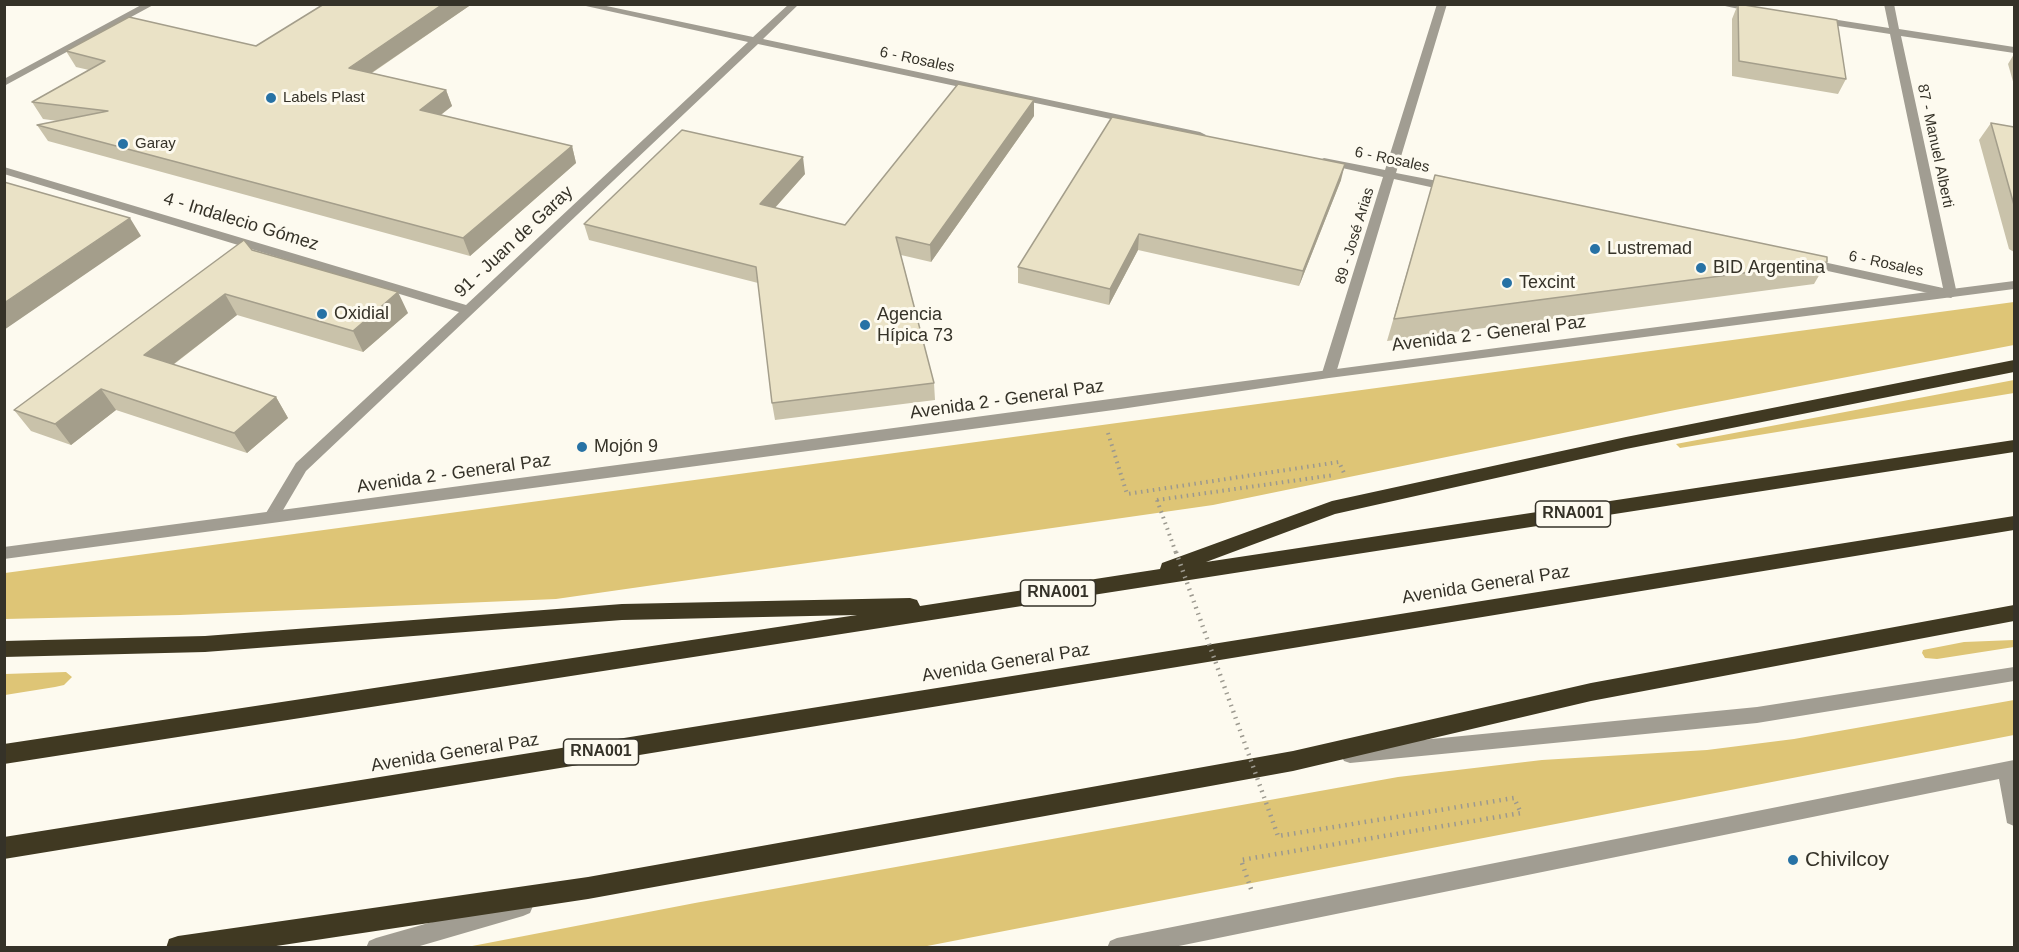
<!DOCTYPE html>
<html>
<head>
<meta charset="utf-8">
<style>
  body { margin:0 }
  #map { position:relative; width:2019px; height:952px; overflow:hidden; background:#fdfaef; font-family:Arial,sans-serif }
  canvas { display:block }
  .frame { position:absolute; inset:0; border:6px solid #353228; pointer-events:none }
</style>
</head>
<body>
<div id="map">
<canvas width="2019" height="952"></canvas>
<div class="frame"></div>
</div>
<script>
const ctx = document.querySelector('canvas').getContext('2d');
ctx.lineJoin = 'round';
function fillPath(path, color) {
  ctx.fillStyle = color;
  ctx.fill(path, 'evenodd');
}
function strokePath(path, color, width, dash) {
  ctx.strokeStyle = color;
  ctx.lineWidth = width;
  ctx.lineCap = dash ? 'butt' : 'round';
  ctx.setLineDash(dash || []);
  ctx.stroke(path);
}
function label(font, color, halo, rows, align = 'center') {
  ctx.font = font + ' Arial,sans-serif';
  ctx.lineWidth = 6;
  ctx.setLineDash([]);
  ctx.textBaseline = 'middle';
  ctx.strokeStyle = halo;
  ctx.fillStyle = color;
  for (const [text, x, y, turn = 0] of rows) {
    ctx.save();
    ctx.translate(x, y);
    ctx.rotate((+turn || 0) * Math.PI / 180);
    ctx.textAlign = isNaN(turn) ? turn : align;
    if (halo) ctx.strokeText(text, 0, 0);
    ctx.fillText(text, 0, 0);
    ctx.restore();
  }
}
fillPath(new Path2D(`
  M2014,302V345L1675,410L1213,505L556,599L180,615L5,619V573Z
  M2014,380V393L1680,448L1676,444Z
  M2014,640V647L1937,659L1925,658L1922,653L1923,650L1964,642Z
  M66,672L72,677L64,685L55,687L5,695V674Z
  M2014,700V735L922,947H467L695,903L1398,777L1542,760L1707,750L1794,739Z`), '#dec576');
strokePath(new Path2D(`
  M1108,433L1127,494L1339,462L1344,473H1341
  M1157,500L1334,475`), '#9c998f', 4, [1.5, 4.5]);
strokePath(new Path2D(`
  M1251,889L1241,860L1521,813L1514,798L1278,836`), '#9c998f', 4.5, [1.5, 5]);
fillPath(new Path2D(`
  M577,4H597L753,37L789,4H799L763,39L1200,132L1206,135L1200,138L758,44L306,471L276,522H266L263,518L296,463L459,312L4,174V167L466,305L748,42Z
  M1437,4H1447L1396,173L1453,184L1459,188L1453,192L1394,179L1336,373L1334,376H1324L1322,373L1383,177L1324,164L1318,161L1324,158L1385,170Z
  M1716,4H1741L1762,10L1757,13Z
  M1884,4H1894L1899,29L2014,47V53L1901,36L1957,294L1951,298L1805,266L1799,262L1805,258L1943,288L1890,34L1819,23L1814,20L1819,17L1889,28Z`), '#a19d92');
fillPath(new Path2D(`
  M143,4H155L4,86V79Z
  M2014,281V289L1329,378L1121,409L4,559V547C674,458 1344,366 2014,281Z
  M2014,667V681L1757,723L1350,763L1344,761L1341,755L1344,749L1350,747L1757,707Z
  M2014,760V826L2007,823L1999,779L1169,948H1107L1110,941L1117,938Z
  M523,896L530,899L533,906L530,913L523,916L413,948H366L369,941L376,938Z`), '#a19d92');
fillPath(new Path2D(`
  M2014,360V372L1626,449L1335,514L1206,562L2014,440V452L4,764V744L857,615L622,620L205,652L4,657V641L205,636L622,604L910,598L917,600L920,606L1160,569L1162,563L1332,501L1626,437Z
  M2014,516V530L4,859V837Z
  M2014,605V621L1591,701L1293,771L588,899L263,948H166L169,939L178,936L588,877L1293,751L1591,683Z`), '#403922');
strokePath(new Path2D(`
  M1157,500L1176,553`), '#9c998f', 4, [1.5, 4.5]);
strokePath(new Path2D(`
  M1176,552L1278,836`), '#9c998f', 4.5, [1.5, 5]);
fillPath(new Path2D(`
  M324,4H472L372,73L446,90L452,106L441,115L572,146L576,163L470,256L48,141L37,125L58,121L43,119L32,102L89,70L76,67L66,51L256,46Z
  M1738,4L1846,79L1838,94L1732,76V19Z
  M2014,54V85L2008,64Z
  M1034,116L931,262L901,255L934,383L935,400L775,420L772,403L758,283L589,240L584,224L805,174L775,208L845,225Z
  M1112,117L1341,180L1299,286L1138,250L1109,305L1018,283V267Z
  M1991,123L2014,127V252L2009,249L1979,140Z
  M1435,175L1827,262L1814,284L1387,341Z
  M252,250L408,313L363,352L237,315L173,365L276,397L288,418L247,453L116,410L71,445L31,431L14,410Z`), '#c9c2aa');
fillPath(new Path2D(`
  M443,4H472L355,84L349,68Z
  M446,90L452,106L426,126L420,110Z
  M1034,100V116L931,262L930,245Z
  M572,146L576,163L470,256L463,238Z
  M803,157L805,174L763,221L760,204Z
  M1345,164L1341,180L1299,286L1303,271Z
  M130,218L141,236L4,330V303Z
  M1139,234L1138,250L1109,305L1110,289Z
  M398,292L408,313L363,352L353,331Z
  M225,294L237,315L158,376L144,355Z
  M101,389L116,410L71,445L55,424Z
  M276,397L288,418L247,453L234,433Z`), '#a49e8b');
const building = new Path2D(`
  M324,4H443L349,68L446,90L420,110L572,146L463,238L37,125L108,111L32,102L105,61L66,51L129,17L256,46Z
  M1738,4L1837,20L1846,79L1739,61Z
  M958,84L1034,100L930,245L896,237L934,383L772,403L756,267L584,224L682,130L803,157L760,204L845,225Z
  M1112,117L1345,164L1303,271L1139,234L1110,289L1018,267Z
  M1991,123L2014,127V205Z
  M1435,175L1827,257V262L1394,319Z
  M4,182L130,218L4,303Z
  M244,240L252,250L398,292L353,331L225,294L144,355L276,397L234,433L101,389L55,424L14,410Z`);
fillPath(building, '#eae2c6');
strokePath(building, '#a49e8b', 1.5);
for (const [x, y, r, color] of [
  [271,98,6,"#2772a5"],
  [123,144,6,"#2772a5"],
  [1595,249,6,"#2772a5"],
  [1701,268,6,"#2772a5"],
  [1507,283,6,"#2772a5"],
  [322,314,6,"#2772a5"],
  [865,325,6,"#2772a5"],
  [582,447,6,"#2772a5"],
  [1793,860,6,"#2772a5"]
]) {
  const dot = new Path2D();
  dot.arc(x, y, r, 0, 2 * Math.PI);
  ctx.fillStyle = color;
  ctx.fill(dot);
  strokePath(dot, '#fdfaef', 2);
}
label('15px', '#353228', '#fdfaef', [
  ["6 - Rosales",917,60,12],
  ["87 - Manuel Alberti",1935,146,78],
  ["6 - Rosales",1392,160,12],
  ["89 - José Arias",1355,236,-73],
  ["6 - Rosales",1886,264,12]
]);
label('15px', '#353228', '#fdfaef', [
  ["Labels Plast",283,98],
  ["Garay",135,144]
], 'left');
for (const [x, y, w] of [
  [1573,514,75],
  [1058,593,75],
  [601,752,75]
]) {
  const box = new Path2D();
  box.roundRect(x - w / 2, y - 13, w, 26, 4.5);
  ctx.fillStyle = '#fdfaef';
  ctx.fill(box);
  strokePath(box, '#353228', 1.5);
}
label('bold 16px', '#353228', null, [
  ["RNA001",1573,514],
  ["RNA001",1058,593],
  ["RNA001",601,752]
]);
label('18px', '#353228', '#fdfaef', [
  ["4 - Indalecio Gómez",241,222,17],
  ["91 - Juan de Garay",514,242,-43],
  ["Avenida 2 - General Paz",1489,334,-7],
  ["Avenida 2 - General Paz",1007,400,-8],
  ["Avenida 2 - General Paz",454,474,-8],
  ["Avenida General Paz",1486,585,-9],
  ["Avenida General Paz",1006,663,-9],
  ["Avenida General Paz",455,753,-9]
]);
label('18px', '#353228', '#fdfaef', [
  ["Lustremad",1607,249],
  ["BID Argentina",1713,268],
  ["Texcint",1519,283],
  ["Oxidial",334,314],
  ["Agencia",877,315],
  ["Hípica 73",877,336],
  ["Mojón 9",594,447]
], 'left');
label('21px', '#353228', '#fdfaef', [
  ["Chivilcoy",1805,860]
], 'left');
</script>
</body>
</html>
